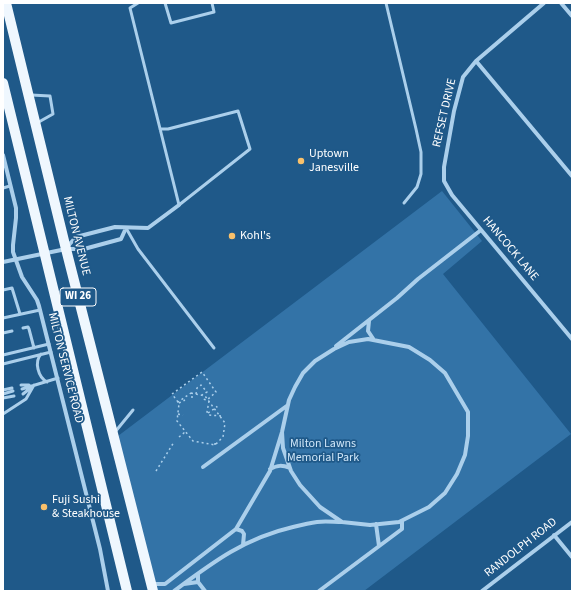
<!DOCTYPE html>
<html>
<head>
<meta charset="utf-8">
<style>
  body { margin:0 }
  #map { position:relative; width:575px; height:594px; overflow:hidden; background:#1f5989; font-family:"Source Sans 3",sans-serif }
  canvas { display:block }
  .frame { position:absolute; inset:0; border:4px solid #fff; pointer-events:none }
</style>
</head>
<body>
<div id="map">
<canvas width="575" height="594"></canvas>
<div class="frame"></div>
</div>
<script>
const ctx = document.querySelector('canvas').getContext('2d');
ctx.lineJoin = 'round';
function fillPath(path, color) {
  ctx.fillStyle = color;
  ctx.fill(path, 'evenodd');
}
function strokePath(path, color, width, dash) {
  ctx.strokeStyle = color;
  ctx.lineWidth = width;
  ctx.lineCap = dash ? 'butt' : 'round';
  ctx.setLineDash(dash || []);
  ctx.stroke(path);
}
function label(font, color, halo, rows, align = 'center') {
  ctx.font = font + ' "Source Sans 3",sans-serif';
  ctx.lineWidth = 3.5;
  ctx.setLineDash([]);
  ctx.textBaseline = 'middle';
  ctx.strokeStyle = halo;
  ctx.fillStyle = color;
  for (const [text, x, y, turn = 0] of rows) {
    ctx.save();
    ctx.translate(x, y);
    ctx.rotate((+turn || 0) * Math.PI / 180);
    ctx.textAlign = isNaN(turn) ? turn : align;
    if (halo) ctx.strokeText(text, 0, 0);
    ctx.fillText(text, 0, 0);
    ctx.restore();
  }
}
fillPath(new Path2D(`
  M442,191L482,241L443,274L571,434L364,591H157L118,436Z`), '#3373a7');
strokePath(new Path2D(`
  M191,393L205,396L225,423L223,437L215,445L193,441L177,421L179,404L178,402Z
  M196,394L197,388L201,385L207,392L202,395
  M192,398V393
  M209,401L207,412L209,415L221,416
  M178,402L172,394L202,372L216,392L207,400L203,399
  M179,403L185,400
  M208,413L217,407L215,405
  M178,414L183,415
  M179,437L185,432
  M215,445V440
  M156,471L174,442`), '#abcfeb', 1.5, [2, 3]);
strokePath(new Path2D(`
  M138,3L130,8L179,205L250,149L238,111L168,129H160
  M165,3L171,23L214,12L212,3
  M386,3L416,129L421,152V174L417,187L404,203
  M31,95L50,96L53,114L37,123
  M3,188L10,186
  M126,228L138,249L214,348
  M3,290L12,288L20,314
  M3,318L40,310
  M23,328L28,327L29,329L34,348
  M3,333L12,331
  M41,354C34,362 38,377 47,382
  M3,355L49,344
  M3,364L51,352
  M21,385H29
  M22,389L58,378
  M3,390L12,388
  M3,394L13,391
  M23,394L33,386
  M3,398L14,396
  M3,414L26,399L34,385
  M115,432L133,410`), '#abcfeb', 3);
strokePath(new Path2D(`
  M544,3L476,61L463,77L454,111L444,167V181L452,195L572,339
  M561,3L572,16
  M476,61L572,176
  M3,155L16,208V218L13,245V252L22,277L37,300L39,306L100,549L108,591
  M67,247L76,237L115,227L148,228L179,205
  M3,262L66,249H84L121,239L126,228
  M369,321L368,331L374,340
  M336,346L397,298L418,279L481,230
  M203,467L288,405
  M270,469C278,465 282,465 290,468
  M376,524L379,546
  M236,529L242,531L244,534L243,545
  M554,535L572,557
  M198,574V582L205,591
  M151,584H165L236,529L270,471L282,432L289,400L295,387L303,373L315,361L334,349L349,342L368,339L409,347L430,360L445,373L468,412V436L465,455L457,474L445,493L429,507L399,522L370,525L342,522L320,507L300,485L291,471L283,448L282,432
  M184,584L198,582
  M174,591C213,562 245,538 293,527C301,525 309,523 317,522C325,521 334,522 342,522
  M319,591L402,529V521
  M482,591L572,522`), '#abcfeb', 4);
strokePath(new Path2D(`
  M6,3L66,249L153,591
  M3,83L127,591`), '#eff7fe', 10);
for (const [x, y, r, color] of [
  [301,161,4,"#f9c16b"],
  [232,236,4,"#f9c16b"],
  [44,507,4,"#f9c16b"]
]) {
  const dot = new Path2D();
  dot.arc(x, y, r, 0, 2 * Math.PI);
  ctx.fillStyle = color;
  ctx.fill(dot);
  strokePath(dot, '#1f5989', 1.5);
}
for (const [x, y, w] of [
  [78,297,36]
]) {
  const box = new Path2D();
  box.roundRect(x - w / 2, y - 9, w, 18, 3);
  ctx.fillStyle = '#1f5989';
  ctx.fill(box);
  strokePath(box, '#fff', 1);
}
label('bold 11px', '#fff', null, [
  ["WI 26",78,297]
]);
label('12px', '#fff', '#1f5989', [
  ["REFSET DRIVE",445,113,-77],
  ["MILTON AVENUE",76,236,76],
  ["HANCOCK LANE",510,249,50],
  ["MILTON SERVICE ROAD",65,368,76],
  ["RANDOLPH ROAD",521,548,-38]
]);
label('12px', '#fff', '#1f5989', [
  ["Uptown",309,154],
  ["Janesville",309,168],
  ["Kohl's",240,236],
  ["Fuji Sushi",52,500],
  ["& Steakhouse",52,514]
], 'left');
label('12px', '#cfe6f8', '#1f5989', [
  ["Milton Lawns",323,444],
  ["Memorial Park",323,458]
]);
</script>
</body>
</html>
